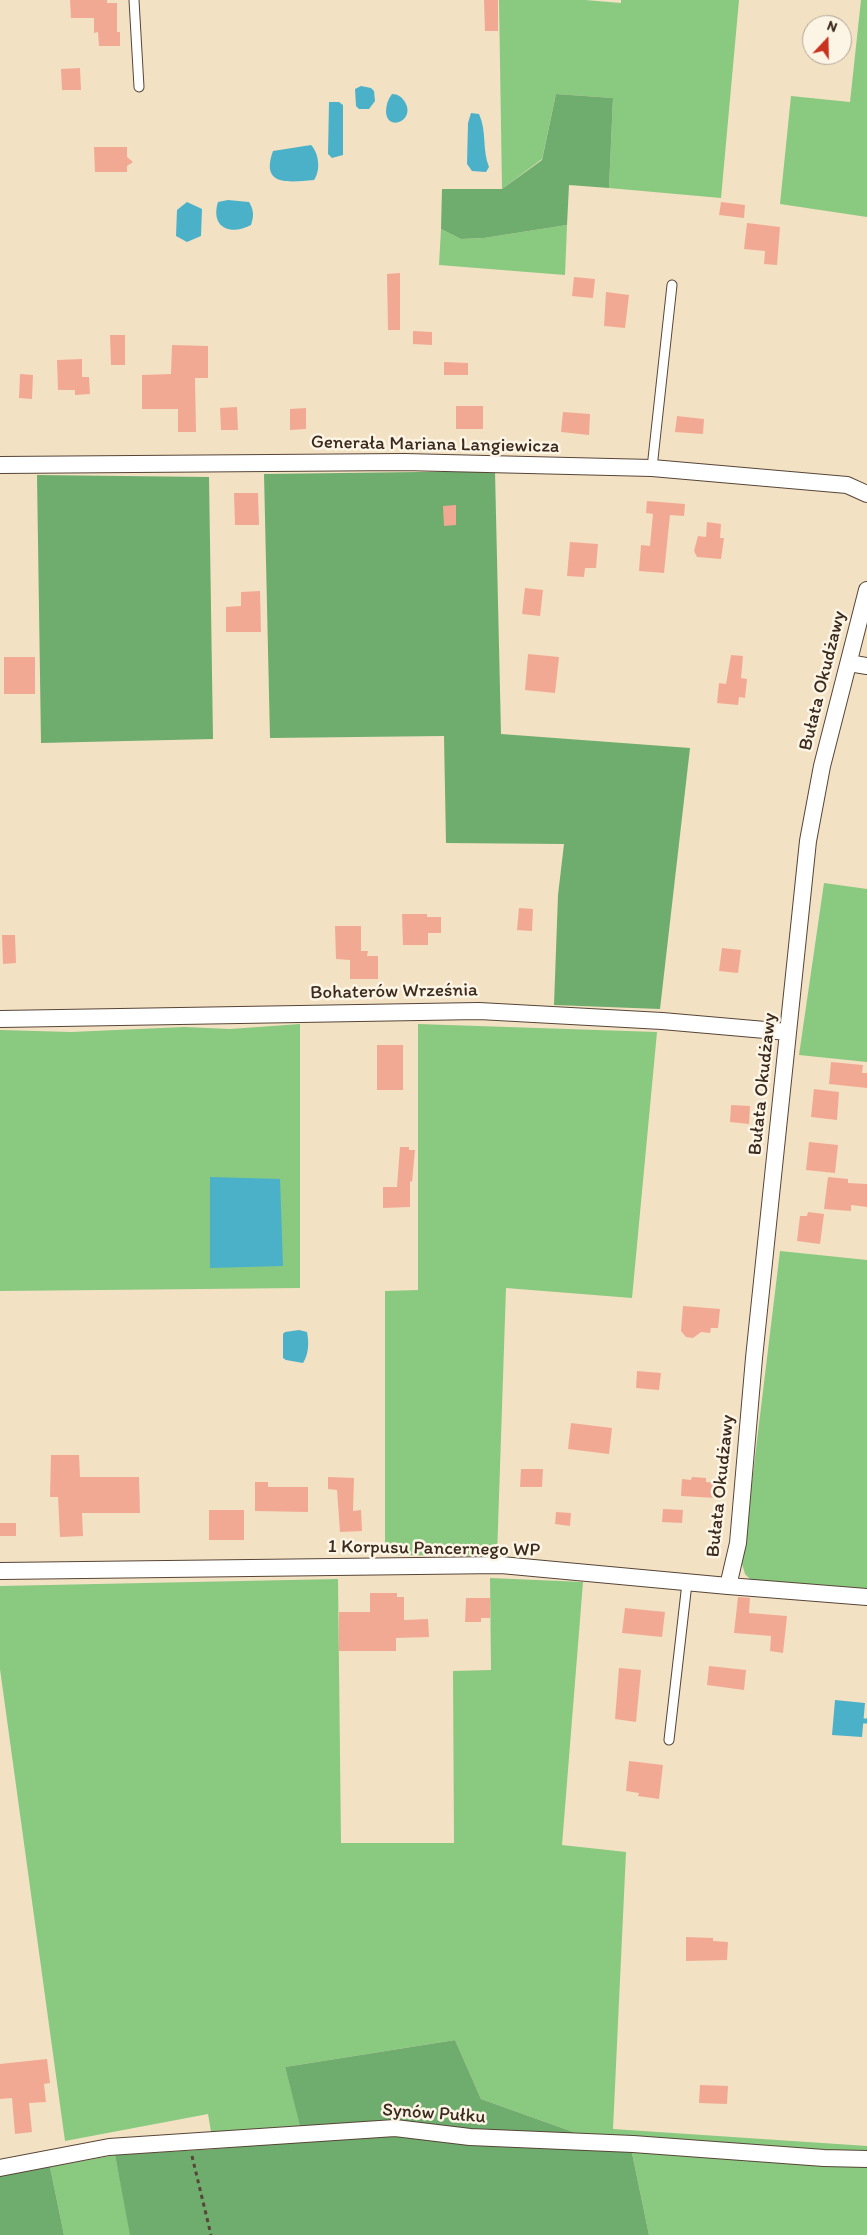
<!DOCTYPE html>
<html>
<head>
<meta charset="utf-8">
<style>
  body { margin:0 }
  #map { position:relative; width:867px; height:2235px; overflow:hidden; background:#f3e1c4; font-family:Itim,sans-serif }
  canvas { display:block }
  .north { position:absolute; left:802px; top:15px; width:50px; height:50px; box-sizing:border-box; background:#fcf5e5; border:1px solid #afa495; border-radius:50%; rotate:21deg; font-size:14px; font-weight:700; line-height:20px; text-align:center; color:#3b2a1e }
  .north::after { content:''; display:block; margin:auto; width:18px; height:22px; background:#c8321e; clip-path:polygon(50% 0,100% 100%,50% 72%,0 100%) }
</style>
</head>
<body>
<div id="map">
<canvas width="867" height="2235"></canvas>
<div class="north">N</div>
</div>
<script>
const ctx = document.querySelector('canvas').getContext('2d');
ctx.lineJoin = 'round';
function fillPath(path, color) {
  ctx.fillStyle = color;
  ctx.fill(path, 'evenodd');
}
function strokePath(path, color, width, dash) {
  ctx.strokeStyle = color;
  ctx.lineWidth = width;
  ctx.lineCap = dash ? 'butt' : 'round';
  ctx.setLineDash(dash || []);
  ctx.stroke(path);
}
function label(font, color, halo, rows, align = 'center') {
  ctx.font = font + ' Itim,sans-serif';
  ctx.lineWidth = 5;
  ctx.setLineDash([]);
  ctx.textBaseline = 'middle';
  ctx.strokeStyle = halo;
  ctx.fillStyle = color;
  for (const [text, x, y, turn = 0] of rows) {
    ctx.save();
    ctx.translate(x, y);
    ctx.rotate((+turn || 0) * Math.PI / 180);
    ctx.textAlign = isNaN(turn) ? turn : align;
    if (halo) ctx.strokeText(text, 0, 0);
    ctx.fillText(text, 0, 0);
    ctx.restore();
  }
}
fillPath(new Path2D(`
  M499,0H585L621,3V0H739L721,198L609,188L613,98L556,94L542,159L502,189Z
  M861,0H867V217L780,204L791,96L850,102Z
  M567,225L565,275L439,265L441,229L461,239L484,238Z
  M824,883L867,889V1062L799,1055Z
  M300,1024V1288L0,1291V1030L71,1032L184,1027L230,1029Z
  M418,1024L657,1032L632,1298L506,1288L497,1556L385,1555V1291L418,1290Z
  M780,1251L867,1260V1592L755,1584L745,1574L742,1564Z
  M490,1578L583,1582L562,1845L626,1852L613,2129L867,2146V2235H649L632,2153L481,2099L455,2040L285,2067L305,2141L214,2149L208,2114L65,2141L0,1669V1586L338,1579L341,1843H454L453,1671L491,1670Z
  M115,2155L131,2235H64L50,2167Z`), '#8ac980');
fillPath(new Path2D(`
  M556,94L613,98L609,188L569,185L567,225L484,238L461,239L441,229L442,189H502L542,160Z
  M495,471L501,734L690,748L660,1009L554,1005L558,895L564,844L446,843L444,736L270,738L264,474Z
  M37,475L209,477L213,739L41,743Z
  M455,2040L481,2099L632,2153L649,2235H130L115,2155L214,2149L304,2141L285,2067Z
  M50,2167L64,2235H0V2176Z`), '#6fad6e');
fillPath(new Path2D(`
  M361,86L371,88L374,91L375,101L369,109H359L356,106L355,89Z
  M392,94C398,94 402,97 405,102C416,121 387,132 386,112C386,105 388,99 392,94Z
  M329,102H339L343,105V155L332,158L328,154Z
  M471,113L479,114C487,131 482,150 489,167L486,172L472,171L467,164L468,123Z
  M311,145C319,153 321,171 314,180C289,182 260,187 273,151Z
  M228,200L249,202C254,210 254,216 251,225C231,236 210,228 218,202Z
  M187,202L202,209L201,236L187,242L176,236L177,210Z
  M210,1177L280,1179L283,1266L210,1268Z
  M299,1330L307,1332C309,1342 309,1354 303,1363L286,1360L283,1358V1334L285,1332Z
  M835,1700L865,1703L862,1737L832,1735Z`), '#4bb1c9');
strokePath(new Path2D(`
  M863,1721H867`), '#4bb1c9', 5);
fillPath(new Path2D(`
  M70,0H107V3H117V32H120V46H99L98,32L94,33V18H71Z
  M484,0H498V31H485Z
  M80,68L81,90H62L61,69Z
  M94,147H127V157L133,162L127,166V172H95Z
  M721,202L745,205L744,218L719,215Z
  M747,223L780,227L777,265L764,264L765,251L744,249Z
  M400,273V330H388L387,274Z
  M574,277L595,279L593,298L572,296Z
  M606,292L629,295L625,328L604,326Z
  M413,331L432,332V345L413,344Z
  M110,335H125V365H111Z
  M172,345L208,346V378H195L196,432H178V409H142V375L171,374Z
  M82,359V377H89L90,394L75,395V390H58L57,360Z
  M444,362L468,363V375H444Z
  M20,374L33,375L32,399L19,398Z
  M456,406H483V429H456Z
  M237,407L238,430H221L220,408Z
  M306,408V429L290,430V409Z
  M563,412L590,414L589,435L561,432Z
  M677,416L704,419L703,434L675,432Z
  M234,493H258L259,525H235Z
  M647,501L685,504L684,516L670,515L664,573L639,571L641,545L650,546L653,514L646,513Z
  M456,505V525L444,526L443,506Z
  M707,522L721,524L720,538H724L721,559L697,557L694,551L698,536L706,537Z
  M570,542L598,544L596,568H585L584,577L567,576Z
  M525,588L543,590L540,616L522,614Z
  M260,591L261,632H226V607L241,606V592Z
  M528,654L559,657L555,693L525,690Z
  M731,655L743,656L741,678L747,679L745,698L739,697L738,705L717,703L719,683L726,684Z
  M4,657H35V694H4Z
  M519,908L533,909L532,931L517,930Z
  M402,914H427V917H441V933H428V945H403Z
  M335,926H361V951H368L367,956H378V979H350V960L336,959Z
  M2,935H15L16,963L3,964Z
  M722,948L741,950L738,973L719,971Z
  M377,1045H403V1090H377Z
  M831,1062L863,1065L862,1073H867V1088L829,1084Z
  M814,1089L839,1092L837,1120L811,1117Z
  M731,1105L750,1106L749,1124L730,1122Z
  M809,1142L838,1145L835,1173L806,1170Z
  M400,1147H409V1150H415L412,1182L410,1181V1207L383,1208V1187H397Z
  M828,1177L848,1179V1183L867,1184V1207L851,1205V1211L824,1209Z
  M808,1212L824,1214L820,1244L797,1241L800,1216H807Z
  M683,1306L720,1309L718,1328H711L710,1333L701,1332L693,1338L686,1337L681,1331Z
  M637,1371L661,1373L659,1390L636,1388Z
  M571,1423L612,1428L609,1454L568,1449Z
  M51,1455H79L80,1477H139L140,1513H82L83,1536L60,1537L58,1497H50Z
  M521,1469H543L542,1487H520Z
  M328,1477L354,1478L353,1511L361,1510L362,1531L340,1532L337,1490L328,1489Z
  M692,1477L706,1478V1482L717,1483L716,1498L681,1496L682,1479L691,1480Z
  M255,1482H268V1487H308V1512L255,1511Z
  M663,1509L683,1510L682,1523L662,1522Z
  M209,1510H244V1540H209Z
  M556,1512L571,1513L570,1526L555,1524Z
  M0,1523H16V1536H0Z
  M370,1593H397V1597H404V1620L428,1619L429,1637L396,1638V1651H339V1612H370Z
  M738,1597L750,1598L749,1613L787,1616L783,1653L770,1651L771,1636L734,1633Z
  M466,1598H490V1618H481V1622H465Z
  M625,1608L665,1612L662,1637L622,1633Z
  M709,1666L746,1670L744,1690L707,1685Z
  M619,1668L641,1670L636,1722L615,1719Z
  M629,1761L663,1765L659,1799L638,1796L639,1793L626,1791Z
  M686,1937L713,1938V1941L728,1942L727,1960L686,1961Z
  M47,2059L50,2083L44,2084L46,2102L29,2103L32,2132L15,2134L12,2098L0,2099V2064Z
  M700,2085L728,2086L727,2104L699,2103Z`), '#f2a994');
const service = new Path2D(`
  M134,0L139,87
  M652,468L672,285
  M669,1740L687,1583`);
const minor = new Path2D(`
  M0,465L404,462L652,468L847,485L867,494
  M849,663L867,666
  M0,1019L479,1011L662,1021L788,1032
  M0,1571L501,1565L728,1586L867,1597
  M728,1586L738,1543L754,1358L808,841L822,766L867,590
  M0,2168L109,2147L395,2128L470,2137L633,2144L824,2158L867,2159`);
strokePath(service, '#574537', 11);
strokePath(minor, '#574537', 18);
strokePath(new Path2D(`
  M192,2156L211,2235`), '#574537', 3, [4, 4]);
strokePath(service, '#fff', 9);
strokePath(minor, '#fff', 16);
label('19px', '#3b2a1e', '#fcf5e5', [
  ["Generała Mariana Langiewicza",435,445,1],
  ["Bułata Okudżawy",823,681,-76],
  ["Bohaterów Września",394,992,-1],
  ["Bułata Okudżawy",763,1084,-84],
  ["Bułata Okudżawy",721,1486,-84],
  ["1 Korpusu Pancernego WP",434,1549,1],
  ["Synów Pułku",434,2114,4]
]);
</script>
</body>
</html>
